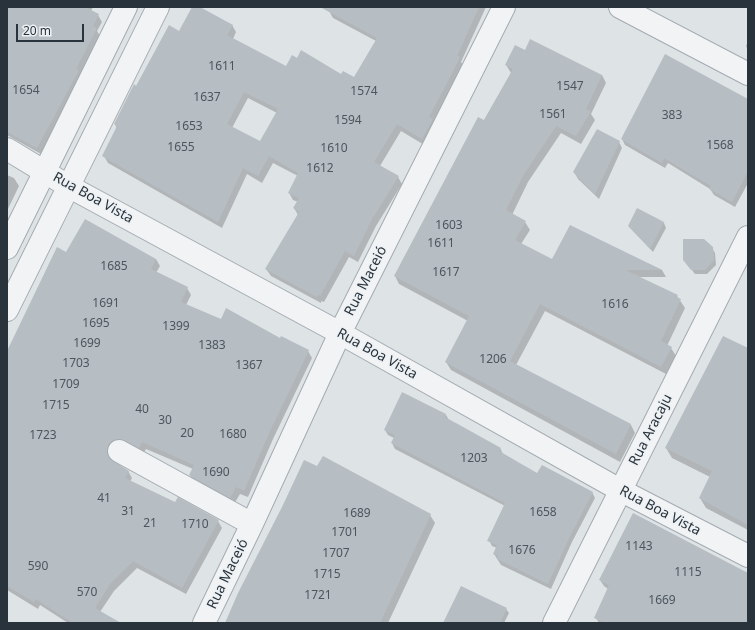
<!DOCTYPE html>
<html>
<head>
<meta charset="utf-8">
<style>
  body { margin:0 }
  #map { position:relative; width:755px; height:630px; overflow:hidden; background:#dee3e6; font-family:"Noto Sans",sans-serif }
  canvas { display:block }
  .frame { position:absolute; inset:0; border:8px solid #29333c; pointer-events:none }
  .scale { position:absolute; left:16px; top:24px; width:68px; height:18px; box-sizing:border-box; border:2px solid #29333c; border-top:0; padding-left:5px; font-size:12px; line-height:14px; white-space:nowrap; color:#29333c; -webkit-text-stroke:3px #edf1f4; paint-order:stroke }
</style>
</head>
<body>
<div id="map">
<canvas width="755" height="630"></canvas>
<div class="frame"></div>
<div class="scale">20 m</div>
</div>
<script>
const ctx = document.querySelector('canvas').getContext('2d');
ctx.lineJoin = 'round';
function fillPath(path, color) {
  ctx.fillStyle = color;
  ctx.fill(path, 'evenodd');
}
function strokePath(path, color, width, dash) {
  ctx.strokeStyle = color;
  ctx.lineWidth = width;
  ctx.lineCap = dash ? 'butt' : 'round';
  ctx.setLineDash(dash || []);
  ctx.stroke(path);
}
function label(font, color, halo, rows, align = 'center') {
  ctx.font = font + ' "Noto Sans",sans-serif';
  ctx.lineWidth = 3;
  ctx.setLineDash([]);
  ctx.textBaseline = 'middle';
  ctx.strokeStyle = halo;
  ctx.fillStyle = color;
  for (const [text, x, y, turn = 0] of rows) {
    ctx.save();
    ctx.translate(x, y);
    ctx.rotate((+turn || 0) * Math.PI / 180);
    ctx.textAlign = isNaN(turn) ? turn : align;
    if (halo) ctx.strokeText(text, 0, 0);
    ctx.fillText(text, 0, 0);
    ctx.restore();
  }
}
fillPath(new Path2D(`
  M8,7H93L91,11L98,15L102,22L97,31L100,36L80,75L82,78L41,154L7,135Z
  M193,7H198L232,25L236,32L233,39L286,68L355,78L376,41L333,18L329,11L331,7H486L461,62L463,65L426,146L401,131L380,166L398,177L402,184L376,226L358,262L349,257L324,302L321,301V303L271,276L266,269L298,215L294,208L298,202L293,200L289,193L298,176L273,163L262,183L247,174L222,228L108,163L104,156L117,129L115,124L136,87L180,32ZM248,98L277,113L260,142L232,128Z
  M748,41V50L746,46Z
  M665,56L748,100V183L735,207L714,195L710,189L668,163L665,168L625,145L622,139Z
  M506,65L602,75L606,83L591,114L595,120L581,144L561,133L528,182L512,215L525,222L530,230L521,244L552,260L570,226L662,270L666,277H639L677,296L685,308L667,346L671,348L676,356L666,374L545,311L516,365L631,425L635,433L620,462L451,370L446,362L468,321L399,284L395,276L511,73Z
  M619,142L622,148L599,199L578,179L574,172Z
  M7,175L14,178L19,186L7,211Z
  M638,209L664,223L666,228L653,252L629,226Z
  M712,248L715,253L716,265L707,274H695L684,260Z
  M66,253L156,259L160,266L156,273L187,288L191,295L186,305L222,320L281,339L308,351L312,358L273,439L248,497L240,494L234,504L194,482L190,475L193,469L146,449L143,454L111,452L110,459L128,471L132,478L130,482L176,504L218,521L222,528L186,594L137,568L114,591L100,612L105,623H68L40,605L38,609L7,590V357Z
  M403,393L446,415L449,420L500,448L503,454L538,474L592,492L595,498L572,542L551,589L501,565L494,554L497,548L492,546L489,540L505,506L395,449L392,443L394,438L388,435L385,430Z
  M748,414V530L706,508L700,498L710,477L672,458L666,448Z
  M430,515L435,523L388,623H226Z
  M748,574V623H599L596,618L608,589L604,586L600,580Z
  M506,609L509,613L504,623H444Z`), '#0003');
fillPath(new Path2D(`
  M7,7H85L99,14L93,26L97,28L76,69L79,70L37,148L7,132Z
  M192,7H200L233,25L227,35L286,66L292,55L297,58L301,50L341,74L343,71L354,77L377,38L320,7H479L457,56L460,57L449,79L429,117L433,119L422,139L397,124L374,162L399,176L372,219L354,256L345,251L320,296L318,294L317,297L265,269L299,212L293,208L299,198L288,193L298,173L269,156L258,176L243,168L218,222L102,156L117,126L114,124L134,84L136,86L169,25L179,31ZM244,92L278,109L260,141L227,124Z
  M530,39L602,75L586,109L591,111L576,136L556,126L524,174L506,210L526,221L515,240L552,259L570,225L662,270H625L678,295L676,297L681,299L661,341L672,347L661,367L540,304L510,361L631,424L616,454L445,362L469,316L394,276L478,117L484,120L513,69L505,65L515,45L525,50Z
  M665,54L748,99V171L732,202L709,189L711,186L664,158L662,163L621,139Z
  M597,129L620,141L595,194L573,172Z
  M637,208L664,222L650,249L628,226Z
  M85,219L156,259L151,269L188,287L181,302L221,319L226,308L280,338L281,336L309,350L270,431L244,491L236,487L230,498L189,475L194,465L142,442L139,448L119,439L113,440L108,445L107,452L109,458L129,471L125,478L175,502L178,497L219,520L182,588L133,561L110,584L95,608L121,623H73L36,599L34,602L7,586V351L57,247L66,252Z
  M683,239H704L713,247L714,260L705,270H691L683,260Z
  M723,336L748,348V525L699,498L712,471L665,448Z
  M402,392L446,414L445,417L501,448L499,451L537,473L542,465L593,492L570,536L548,584L497,559L498,556L493,554L497,545L487,541L505,503L391,443L395,435L384,430Z
  M323,456L431,514L380,623H225L238,593L282,507L304,460L317,466Z
  M633,513L748,573V623H605L594,618L609,585L599,580Z
  M461,586L507,608L500,623H443Z`), '#b6bdc3');
const minor = new Path2D(`
  M620,7L748,74
  M7,149L68,186L340,333L620,490L748,556
  M7,248L126,7
  M7,310L158,7
  M119,451L252,524
  M204,623L252,524L340,333L504,7
  M554,623L748,237`);
strokePath(minor, '#a4abb0', 24);
strokePath(minor, '#f1f3f5', 22);
label('12px', '#4c565e', null, [
  ["1611",222,67],
  ["1547",570,87],
  ["1654",26,91],
  ["1574",364,92],
  ["1637",207,98],
  ["1561",553,115],
  ["383",672,116],
  ["1594",348,121],
  ["1653",189,127],
  ["1568",720,146],
  ["1655",181,148],
  ["1610",334,149],
  ["1612",320,169],
  ["1603",449,226],
  ["1611",441,244],
  ["1685",114,267],
  ["1617",446,273],
  ["1691",106,304],
  ["1616",615,305],
  ["1695",96,324],
  ["1399",176,327],
  ["1699",87,344],
  ["1383",212,346],
  ["1206",493,360],
  ["1703",76,364],
  ["1367",249,366],
  ["1709",66,385],
  ["1715",56,406],
  ["40",142,410],
  ["30",165,421],
  ["20",187,434],
  ["1680",233,435],
  ["1723",43,436],
  ["1203",474,459],
  ["1690",216,473],
  ["41",104,499],
  ["31",128,512],
  ["1658",543,513],
  ["1689",357,514],
  ["21",150,524],
  ["1710",195,525],
  ["1701",345,533],
  ["1143",639,547],
  ["1676",522,551],
  ["1707",336,554],
  ["590",38,567],
  ["1115",688,573],
  ["1715",327,575],
  ["570",87,593],
  ["1721",318,596],
  ["1669",662,601]
]);
label('14px', '#29333c', '#edf1f4', [
  ["Rua Boa Vista",93,198,29],
  ["Rua Maceió",366,281,-63],
  ["Rua Boa Vista",377,354,29],
  ["Rua Aracaju",651,430,-63],
  ["Rua Boa Vista",660,511,28],
  ["Rua Maceió",228,574,-64]
]);
</script>
</body>
</html>
